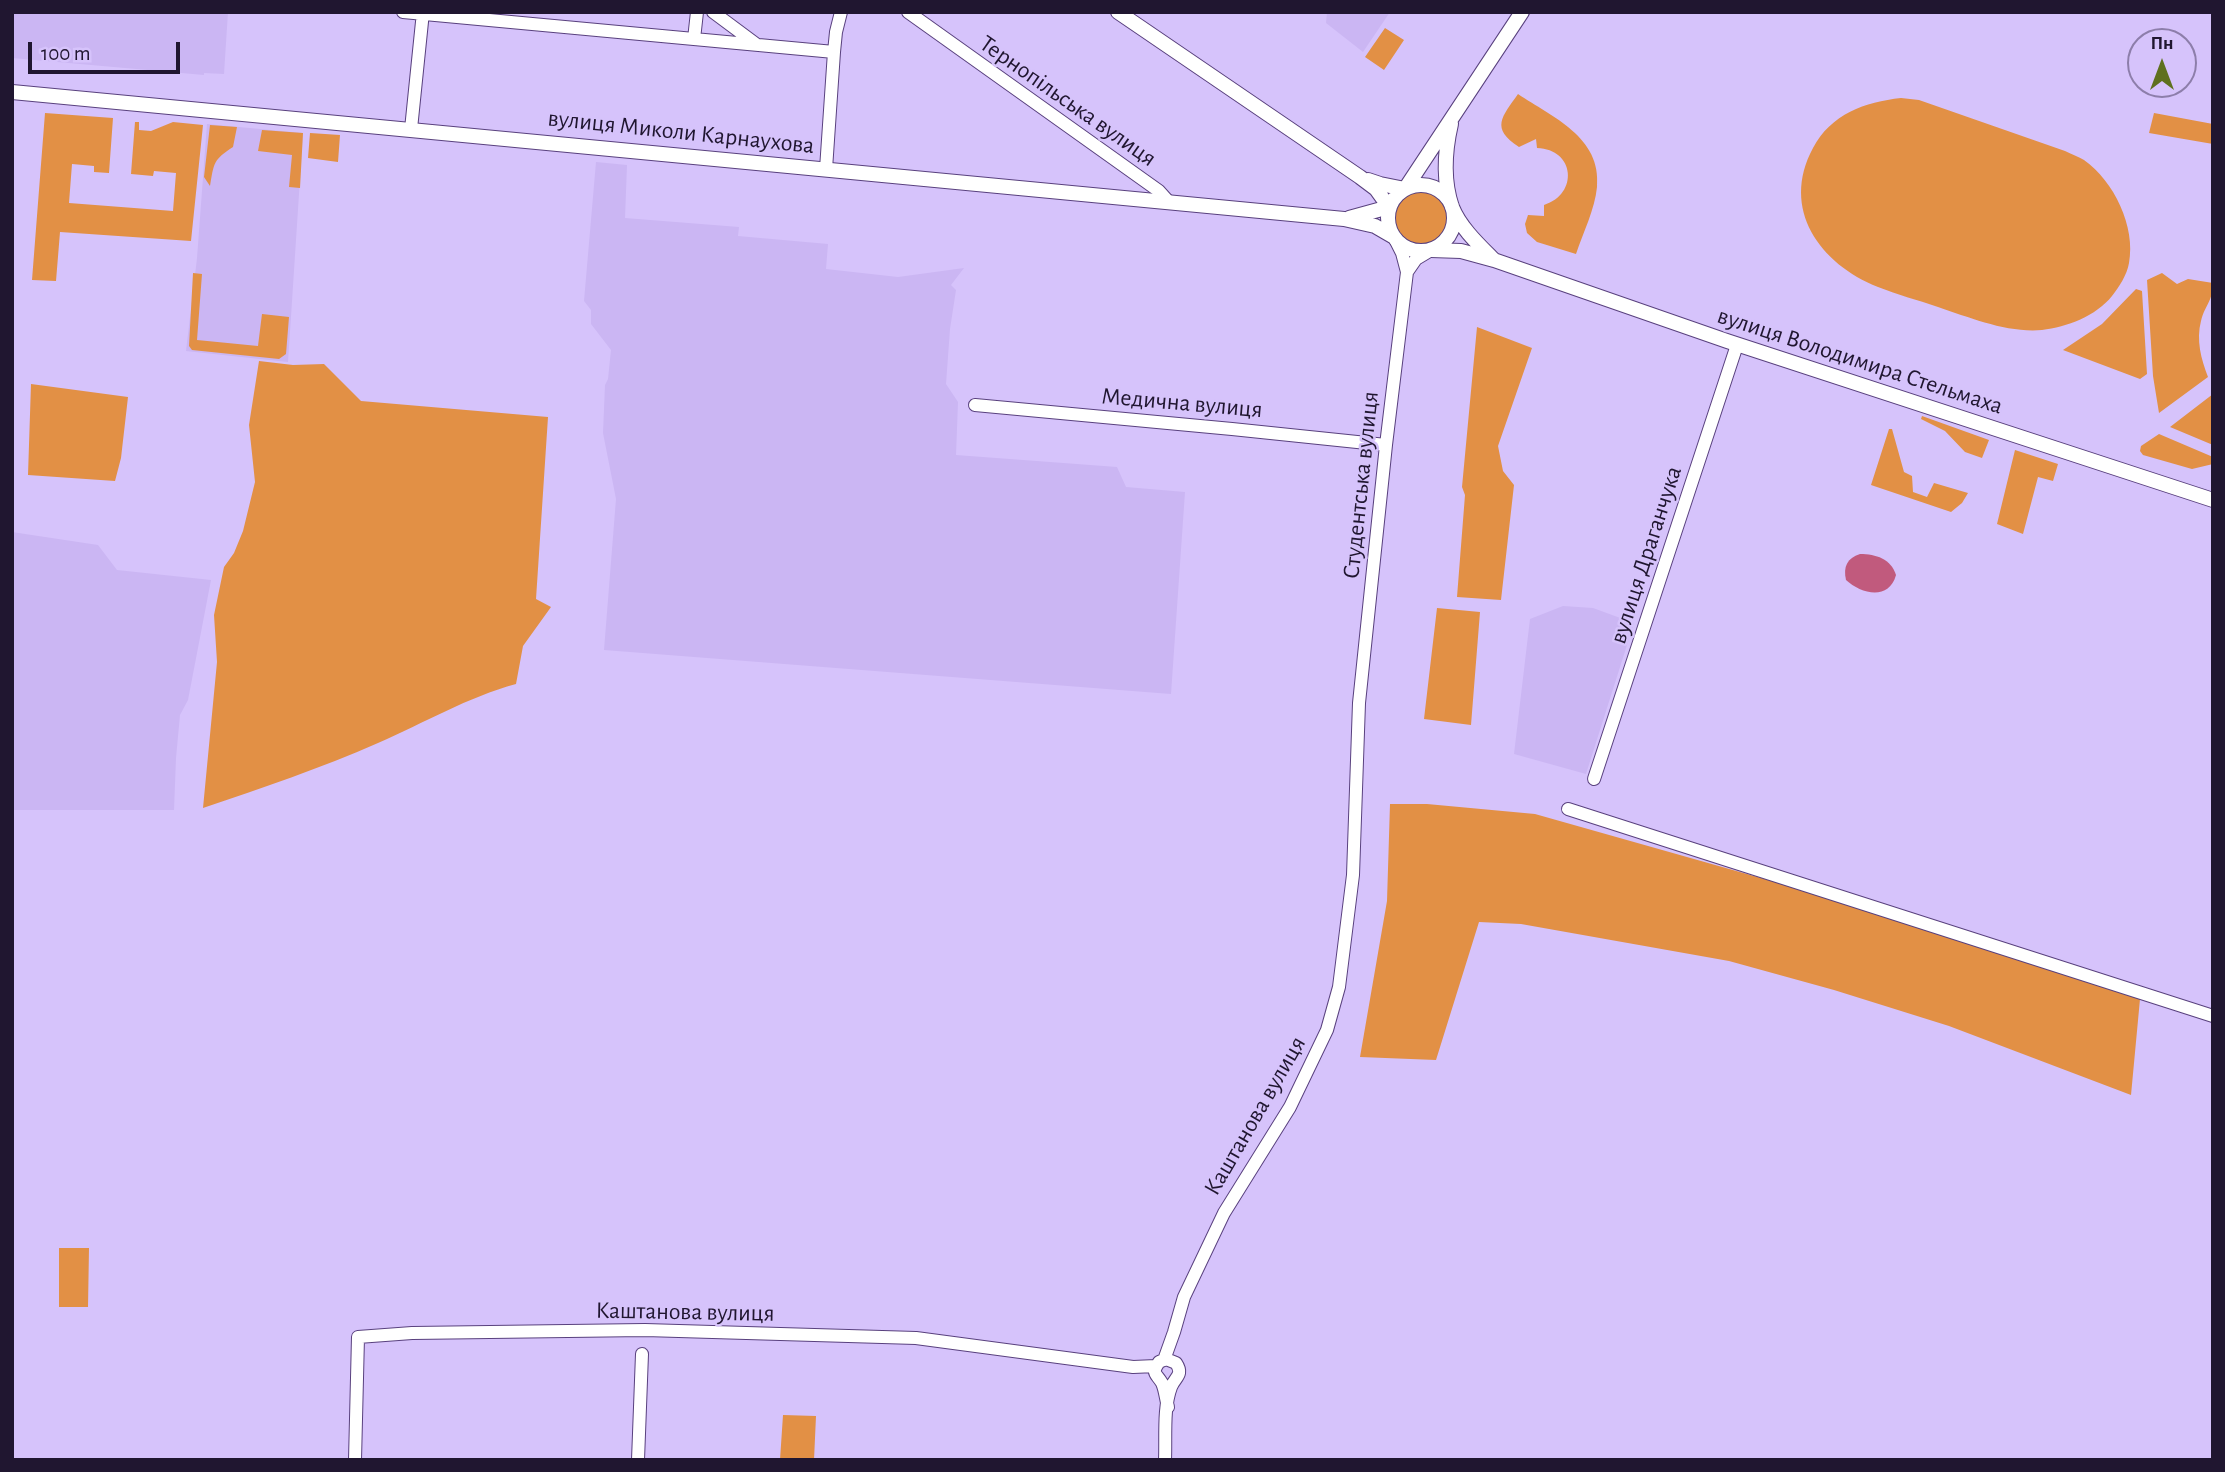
<!DOCTYPE html>
<html>
<head>
<meta charset="utf-8">
<style>
  body { margin:0 }
  #map { position:relative; width:2225px; height:1472px; overflow:hidden; background:#d6c3fb; font-family:"Alegreya Sans",sans-serif }
  canvas { display:block }
  .frame { position:absolute; inset:0; border:14px solid #201630; pointer-events:none }
  .north { position:absolute; left:2127px; top:28px; width:70px; height:70px; box-sizing:border-box; background:#d6c3fb; border:2px solid #8d7eaa; border-radius:50%; rotate:0deg; font-size:19px; font-weight:700; line-height:28px; text-align:center; color:#201630 }
  .north::after { content:''; display:block; margin:auto; width:24px; height:32px; background:#5f701e; clip-path:polygon(50% 0,100% 100%,50% 72%,0 100%) }
  .scale { position:absolute; left:28px; top:42px; width:152px; height:32px; box-sizing:border-box; border:4px solid #201630; border-top:0; padding-left:9px; font-size:21px; line-height:24px; white-space:nowrap; color:#201630; -webkit-text-stroke:5px #d6c3fb; paint-order:stroke }
</style>
</head>
<body>
<div id="map">
<canvas width="2225" height="1472"></canvas>
<div class="frame"></div>
<div class="north">Пн</div>
<div class="scale">100 m</div>
</div>
<script>
const ctx = document.querySelector('canvas').getContext('2d');
ctx.lineJoin = 'round';
function fillPath(path, color) {
  ctx.fillStyle = color;
  ctx.fill(path, 'evenodd');
}
function strokePath(path, color, width, dash) {
  ctx.strokeStyle = color;
  ctx.lineWidth = width;
  ctx.lineCap = dash ? 'butt' : 'round';
  ctx.setLineDash(dash || []);
  ctx.stroke(path);
}
function label(font, color, halo, rows, align = 'center') {
  ctx.font = font + ' "Alegreya Sans",sans-serif';
  ctx.lineWidth = 5;
  ctx.setLineDash([]);
  ctx.textBaseline = 'middle';
  ctx.strokeStyle = halo;
  ctx.fillStyle = color;
  for (const [text, x, y, turn = 0] of rows) {
    ctx.save();
    ctx.translate(x, y);
    ctx.rotate((+turn || 0) * Math.PI / 180);
    ctx.textAlign = isNaN(turn) ? turn : align;
    if (halo) ctx.strokeText(text, 0, 0);
    ctx.fillText(text, 0, 0);
    ctx.restore();
  }
}
fillPath(new Path2D(`
  M12,12H228L224,74L204,73V75L12,58Z
  M1327,12H1390L1363,52L1326,23Z
  M207,124L303,133L288,362L186,351L197,258Z
  M596,162L627,165L625,218L739,227L738,236L828,244L826,269L898,277L964,268L951,285L956,290L950,329L946,384L958,402L956,455L1117,467L1126,487L1185,492L1171,694L604,650L616,499L603,433L605,385L608,379L611,350L591,324V310L584,301Z
  M12,532L98,545L117,570L211,580L188,700L180,715L176,758L174,810H12Z
  M1563,606L1593,608L1634,623L1586,774L1514,754L1530,619Z`), '#cbb6f3');
fillPath(new Path2D(`
  M1385,28L1404,40L1384,70L1365,57Z
  M1518,94C1552,117 1602,137 1597,187C1595,209 1583,233 1576,254L1537,242L1527,233L1525,224L1528,215L1544,216V205C1579,194 1575,149 1537,148L1536,139L1519,147C1490,128 1502,117 1518,94Z
  M1901,98L1919,100L2065,151C2071,154 2079,157 2084,160C2114,181 2136,227 2129,263C2127,275 2119,287 2112,296C2096,316 2067,327 2042,330C2007,333 1971,318 1938,307C1918,300 1898,295 1878,287C1820,264 1780,209 1813,148C1831,114 1865,102 1901,98Z
  M45,113L113,118L109,173L94,172V166L72,164L69,203L173,211L176,173L154,171L153,176L131,174L135,122H139V130L151,131L173,122L203,125L191,241L60,232L56,281L32,280Z
  M2154,113L2213,124V144L2149,133Z
  M210,125L237,127L233,147C213,160 214,163 210,186L204,177Z
  M262,130L303,133L300,188L289,187L292,155L258,151Z
  M310,133L340,135L338,162L308,158Z
  M1394 218a27 27 0 1 1 54 0a27 27 0 1 1-54 0Z
  M193,273L202,274L197,340L258,346L262,314L289,317L286,354L279,359L192,350L189,346Z
  M2162,273L2177,284L2188,279L2213,283C2213,301 2205,305 2201,321C2196,340 2201,359 2208,377L2159,413L2153,376L2147,280Z
  M2136,289L2142,291L2147,374L2140,379L2063,350L2102,324Z
  M1477,327L1532,348L1498,446L1503,471L1514,485L1501,600L1457,597L1465,495L1462,487Z
  M259,361L293,365L324,364L361,401L548,417L536,599L551,607L523,646L516,684C468,697 424,723 378,743C321,768 262,788 203,808L217,662L214,615L224,567L234,553L243,531L255,482L249,425Z
  M31,384L128,397L121,458L115,481L28,475Z
  M2213,394V445L2170,427Z
  M1922,416L1989,440L1982,458L1965,452L1945,431L1921,419Z
  M1889,429H1892L1904,472L1912,476L1913,492L1927,497L1934,483L1968,493L1962,503L1951,512L1871,485Z
  M2159,434L2213,457V464L2192,469L2143,455L2140,451L2141,446Z
  M2015,450L2058,464L2053,481L2038,477L2023,534L1997,524Z
  M1437,608L1480,612L1471,725L1424,719Z
  M1390,804H1427L1535,814L1913,921L2140,999L2131,1095L1949,1026L1834,990L1729,961L1521,924L1479,922L1436,1060L1360,1057L1387,901Z
  M59,1248H89L88,1307H59Z
  M783,1415L816,1416L814,1460H780Z`), '#e29045');
fillPath(new Path2D(`
  M1860,554C1876,554 1891,559 1896,575C1889,601 1861,594 1846,580C1843,567 1847,558 1860,554Z`), '#c15a7d');
const minor = new Path2D(`
  M403,12L834,52
  M713,12L756,44
  M908,12L1159,191L1168,201
  M694,39L697,12
  M411,129L423,12
  M826,169L834,52L836,32L841,12
  M1407,272L1416,259L1431,250
  M975,405L1232,429L1386,445
  M1594,779L1737,345
  M1568,809L2213,1016
  M1164,1360L1174,1332L1184,1297L1224,1213L1290,1107L1327,1030L1339,987L1353,875L1359,703L1386,445L1407,272L1402,253L1394,237
  M355,1460L358,1337L412,1333L645,1330L916,1338L1133,1367L1156,1366
  M638,1460L642,1354
  M1165,1460C1166,1437 1163,1408 1171,1387C1175,1377 1184,1375 1176,1363L1166,1359L1159,1362C1151,1374 1156,1373 1162,1383C1165,1389 1166,1400 1168,1407`);
const major = new Path2D(`
  M1118,12L1360,177L1376,189L1389,207L1349,218
  M12,92L1344,219L1375,226L1394,237
  M1451,124C1445,150 1443,181 1452,207C1460,227 1478,244 1493,259
  M1368,180L1380,184L1405,189L1522,12
  M1388 218a33 33 0 1 1 66 0a33 33 0 1 1-66 0Z
  M1431,250L1461,251L1494,260L1727,341L2213,500`);
strokePath(minor, '#59417e', 14);
strokePath(major, '#59417e', 16);
strokePath(minor, '#fff', 12);
strokePath(major, '#fff', 14);
label('24px', '#201630', '#d6c3fb', [
  ["Тернопільська вулиця",1068,101,35],
  ["вулиця Миколи Карнаухова",681,132,6],
  ["вулиця Володимира Стельмаха",1860,361,18],
  ["Медична вулиця",1182,403,5],
  ["Студентська вулиця",1361,485,-84],
  ["вулиця Драганчука",1646,555,-72],
  ["Каштанова вулиця",1255,1116,-60],
  ["Каштанова вулиця",685,1312,1]
]);
</script>
</body>
</html>
